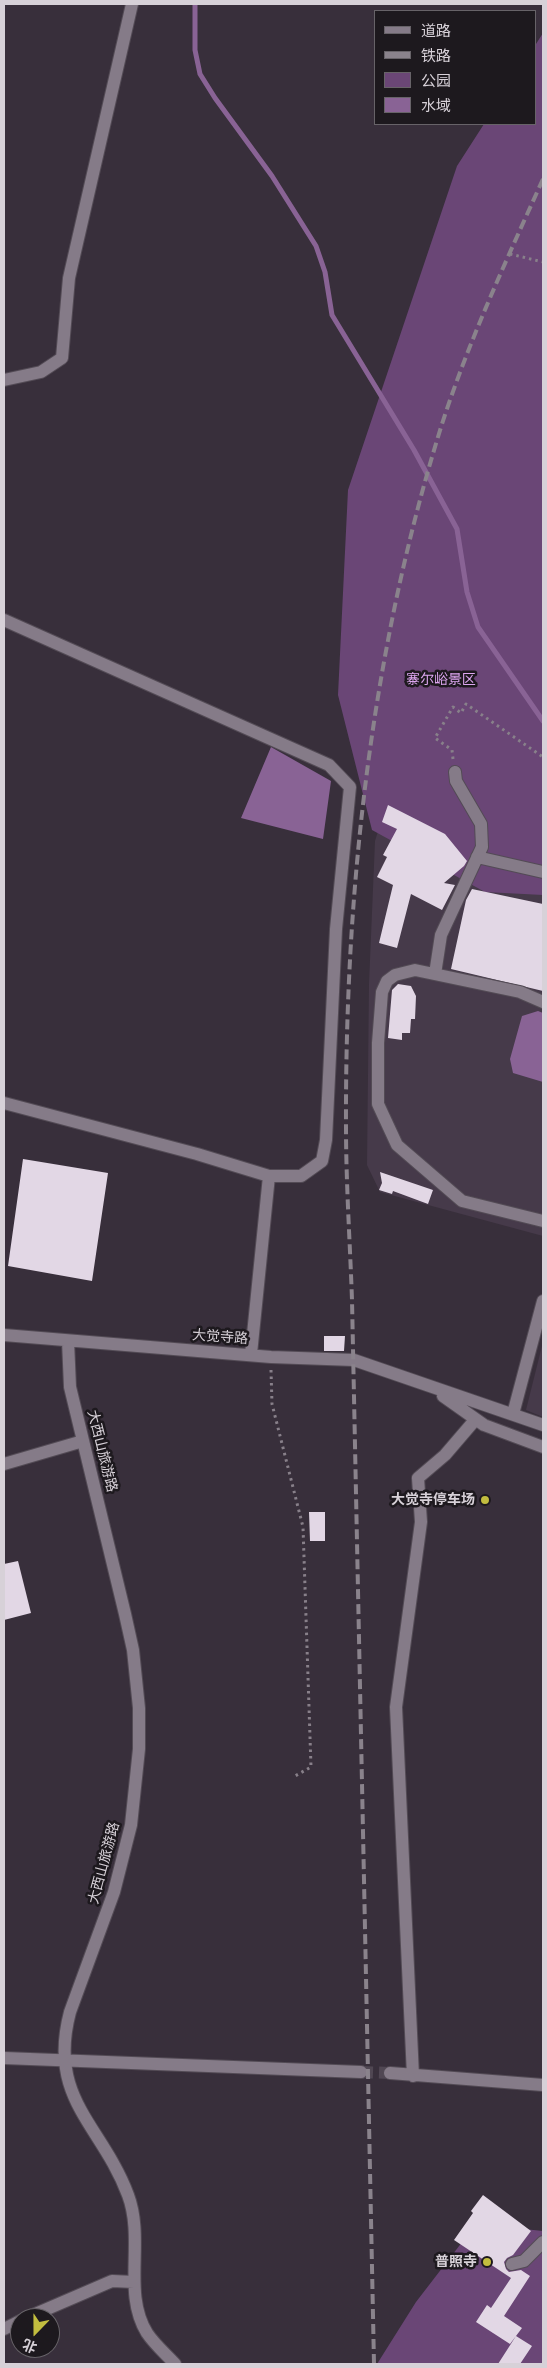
<!DOCTYPE html>
<html>
<head>
<meta charset="utf-8">
<style>
  body { margin:0 }
  #map { position:relative; width:547px; height:2368px; overflow:hidden; background:#382f3b; font-family:Quicksand,"Noto Sans SC",sans-serif }
  canvas { display:block }
  .frame { position:absolute; inset:0; border:5px solid #d7d1d8; pointer-events:none }
  .legend { position:absolute; left:374px; top:10px; width:162px; height:115px; box-sizing:border-box; background:#1d191e; border:1px solid #676368; margin:0; padding:6px 9px; list-style:none; font-size:15px; color:#d7d1d8 }
  .legend li { display:flex; align-items:center; gap:10px; height:25px }
  .legend b { width:25px; border:1px solid #676368 }
  .north { position:absolute; left:10px; top:2308px; width:50px; height:50px; box-sizing:border-box; background:#1d191e; border:1px solid #676368; border-radius:50%; rotate:202deg; font-size:14px; font-weight:700; line-height:20px; text-align:center; color:#d7d1d8 }
  .north::after { content:''; display:block; margin:auto; width:18px; height:22px; background:#c2bd3f; clip-path:polygon(50% 0,100% 100%,50% 72%,0 100%) }
</style>
</head>
<body>
<div id="map">
<canvas width="547" height="2368"></canvas>
<div class="frame"></div>
<ul class="legend">
<li><b style="height:6px;background:#857b88"></b>道路</li>
<li><b style="height:6px;background:#8a838c"></b>铁路</li>
<li><b style="height:14px;background:#6a4676"></b>公园</li>
<li><b style="height:14px;background:#896395"></b>水域</li>
</ul>
<div class="north">北</div>
</div>
<script>
const ctx = document.querySelector('canvas').getContext('2d');
ctx.lineJoin = 'round';
function fillPath(path, color) {
  ctx.fillStyle = color;
  ctx.fill(path, 'evenodd');
}
function strokePath(path, color, width, dash) {
  ctx.strokeStyle = color;
  ctx.lineWidth = width;
  ctx.lineCap = dash ? 'butt' : 'round';
  ctx.setLineDash(dash || []);
  ctx.stroke(path);
}
function label(font, color, halo, rows, align = 'center') {
  ctx.font = font + ' Quicksand,"Noto Sans SC",sans-serif';
  ctx.lineWidth = 5;
  ctx.setLineDash([]);
  ctx.textBaseline = 'middle';
  ctx.strokeStyle = halo;
  ctx.fillStyle = color;
  for (const [text, x, y, turn = 0] of rows) {
    ctx.save();
    ctx.translate(x, y);
    ctx.rotate((+turn || 0) * Math.PI / 180);
    ctx.textAlign = isNaN(turn) ? turn : align;
    if (halo) ctx.strokeText(text, 0, 0);
    ctx.fillText(text, 0, 0);
    ctx.restore();
  }
}
fillPath(new Path2D(`
  M386,805L543,822V1236L380,1192L367,1165L369,984L375,841Z
  M543,1342V1417L526,1410Z`), '#463a4a');
fillPath(new Path2D(`
  M543,33V895L485,892L372,830L338,695L348,490L457,166L484,124H536V44Z
  M476,2224L543,2231V2364H377L416,2302Z`), '#6a4676');
fillPath(new Path2D(`
  M271,747L331,781L323,839L241,818Z
  M538,1011L543,1013V1082L513,1073L510,1059L522,1016Z`), '#896395');
strokePath(new Path2D(`
  M195,4V50L200,74L215,98L272,176L316,246L325,272L332,315L414,450L457,529L467,592L478,627L543,721`), '#896395', 5);
fillPath(new Path2D(`
  M388,805L445,834L467,861L464,866L444,883L455,885L442,910L411,894L397,948L379,943L393,885L377,877L387,857L383,855L397,829L382,822Z
  M472,889L543,904V991L451,969L466,900Z
  M398,984L411,986L416,996L415,1019H411L410,1033H402V1040L388,1038L392,990Z
  M23,1159L108,1173L92,1281L8,1266Z
  M380,1172L433,1190L428,1204L393,1191L392,1194L379,1190L382,1183Z
  M324,1336H345L344,1351H324Z
  M309,1512H325V1541H310Z
  M18,1561L31,1613L4,1620V1564Z
  M483,2195L531,2231L513,2255L507,2258L504,2262L506,2269L509,2272L521,2270L530,2276L504,2316L522,2328L510,2344L476,2322L487,2305L491,2308L511,2278L454,2240L473,2213L471,2211Z
  M516,2336L532,2346L520,2364H498Z`), '#e2d7e5');
strokePath(new Path2D(`
  M361,2072L390,2073`), '#504753', 12, [12, 6]);
const minor = new Path2D(`
  M4,380L41,372L62,358L69,278L132,4
  M4,620L329,765L350,787L336,929L326,1140L322,1161L301,1176H269L197,1154L4,1103
  M477,857L543,872
  M435,974L441,935L482,847L481,824L456,781L455,772
  M543,1002L520,992L415,970L395,975L387,981L382,992L378,1043V1104L397,1145L462,1201L543,1221
  M4,1335L271,1357L354,1360L543,1425
  M68,1341L70,1387L125,1614L133,1650L139,1708V1749L131,1825L114,1892L70,2012C47,2099 102,2125 128,2195C145,2240 122,2293 147,2333C155,2345 166,2354 175,2364
  M251,1354L269,1176
  M443,1396L484,1425L543,1447
  M513,1414L543,1301
  M4,1464L83,1441
  M4,2058L361,2072
  M390,2073L543,2085
  M413,2076L396,1707L421,1522L418,1478L445,1455L475,1420
  M512,2264L524,2261L543,2242
  M26,2318L112,2281L134,2282
  M4,2329L20,2321`);
strokePath(minor, '#534b55', 14);
strokePath(new Path2D(`
  M510,254L543,262
  M453,759L452,750L435,738L453,707L461,713L466,704L543,757
  M271,1370L272,1404L303,1527L311,1767L295,1776`), '#88808a', 3, [2.5, 4]);
strokePath(minor, '#857b88', 12);
strokePath(new Path2D(`
  M374,2364L352,1300C350,1242 346,1184 346,1127C345,890 371,651 442,424C469,340 507,259 543,179`), '#8a838c', 4, [10, 5]);
for (const [x, y, r, color] of [
  [485,1500,5,"#c2bd3f"],
  [487,2262,5,"#c2bd3f"]
]) {
  const dot = new Path2D();
  dot.arc(x, y, r, 0, 2 * Math.PI);
  ctx.fillStyle = color;
  ctx.fill(dot);
  strokePath(dot, '#1d191e', 2);
}
label('14px', '#dda6f0', '#1d191e', [
  ["寨尔峪景区",441,680]
]);
label('14px', '#d7d1d8', '#1d191e', [
  ["大觉寺路",220,1337,4],
  ["大西山旅游路",102,1451,76],
  ["大西山旅游路",104,1863,-75]
]);
label('bold 14px', '#d7d1d8', '#1d191e', [
  ["大觉寺停车场",475,1500],
  ["普照寺",477,2262]
], 'right');
</script>
</body>
</html>
